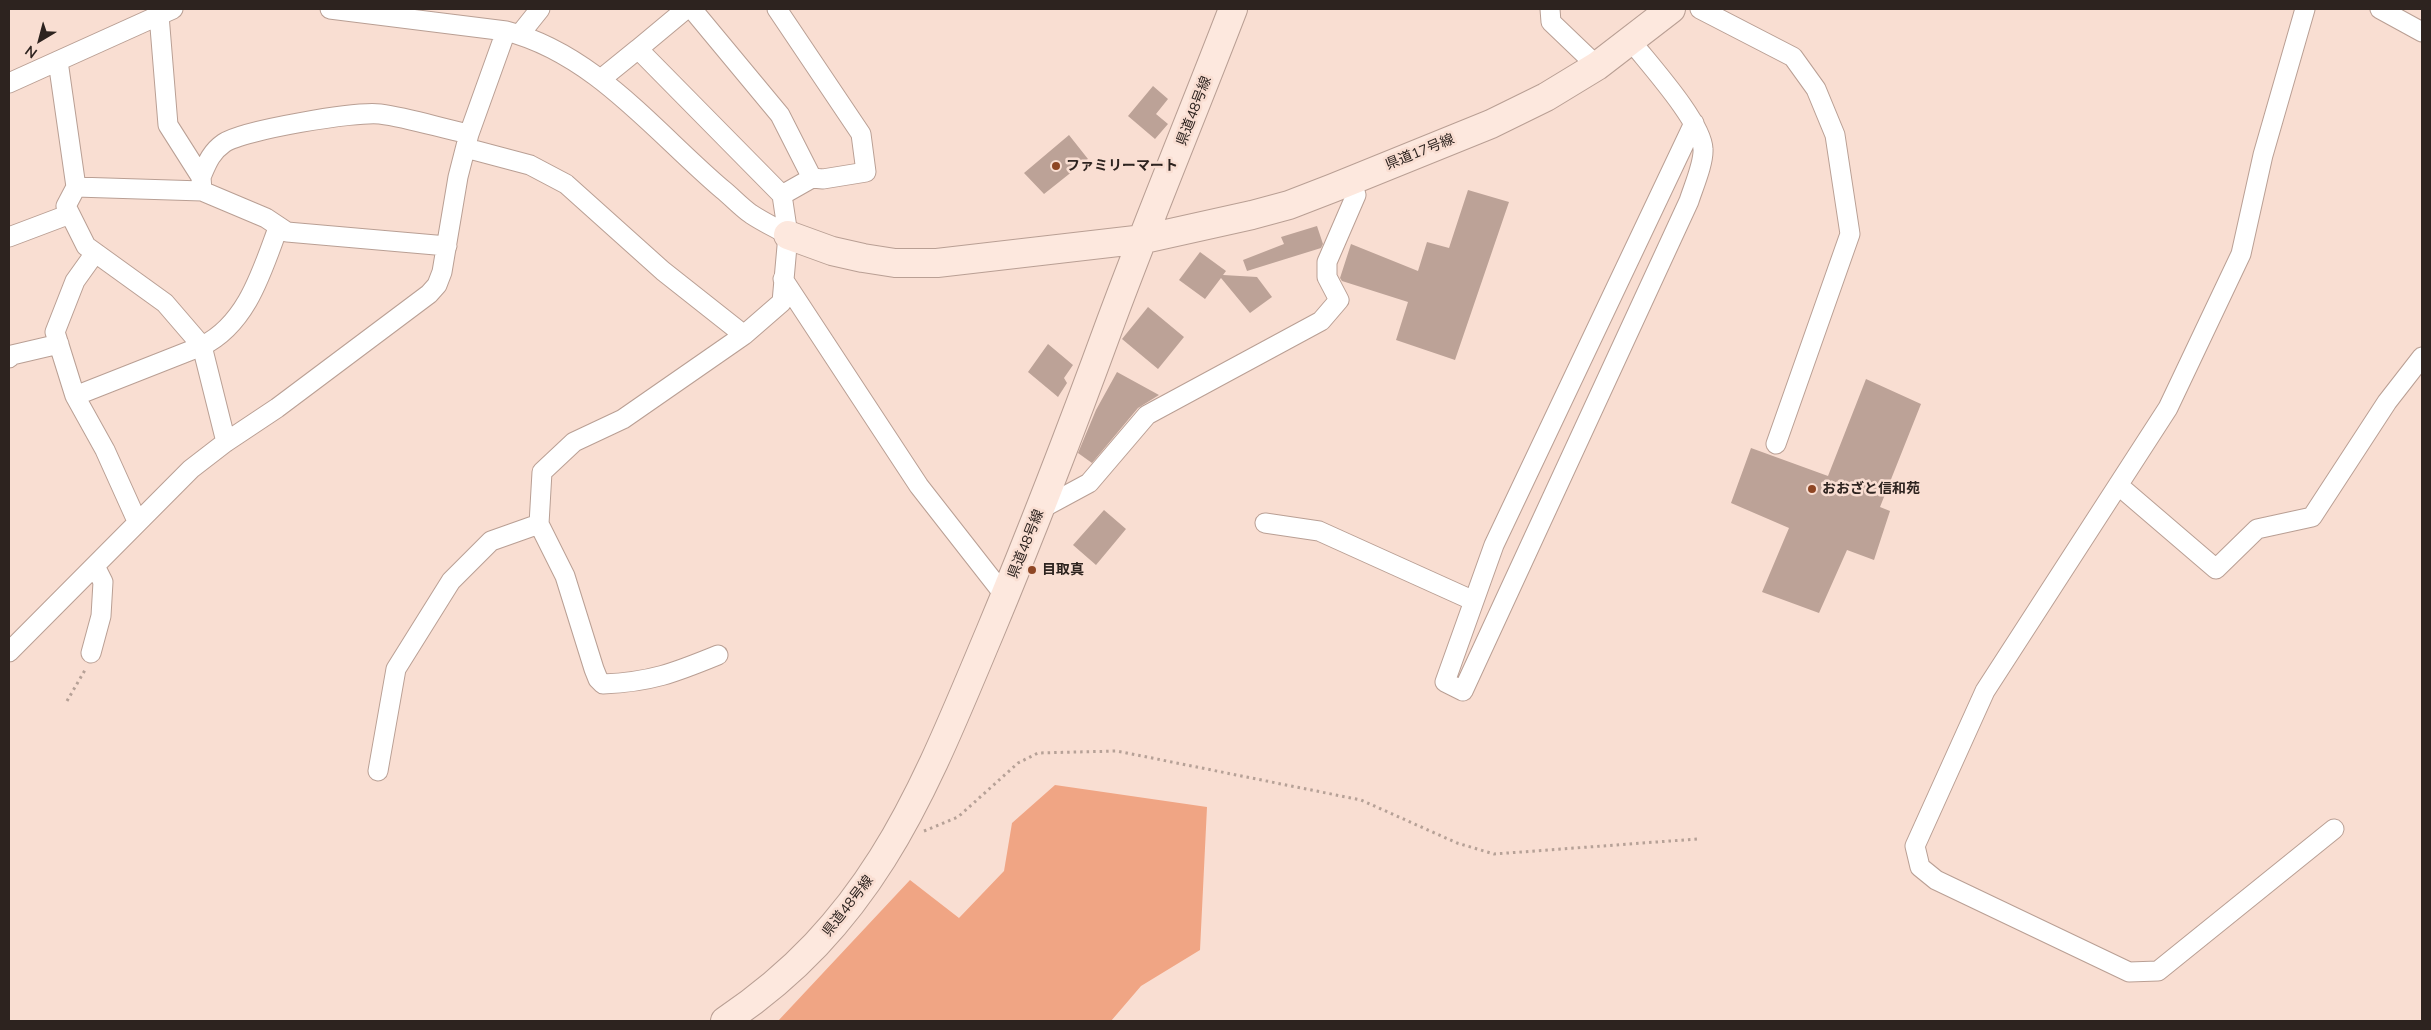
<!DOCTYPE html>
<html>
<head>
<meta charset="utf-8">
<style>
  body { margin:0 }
  #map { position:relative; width:2431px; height:1030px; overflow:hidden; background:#f9ded2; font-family:Mulish,sans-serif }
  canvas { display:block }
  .frame { position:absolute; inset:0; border:10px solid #2d231f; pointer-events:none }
  .north { position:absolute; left:15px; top:15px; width:50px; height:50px; -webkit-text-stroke:4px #f9ded2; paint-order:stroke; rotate:217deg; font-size:14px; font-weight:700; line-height:20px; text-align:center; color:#2d231f }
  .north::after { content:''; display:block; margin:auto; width:18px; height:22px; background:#2d231f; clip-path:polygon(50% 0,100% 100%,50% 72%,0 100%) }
</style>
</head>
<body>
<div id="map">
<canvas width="2431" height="1030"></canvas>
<div class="frame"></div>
<div class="north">N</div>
</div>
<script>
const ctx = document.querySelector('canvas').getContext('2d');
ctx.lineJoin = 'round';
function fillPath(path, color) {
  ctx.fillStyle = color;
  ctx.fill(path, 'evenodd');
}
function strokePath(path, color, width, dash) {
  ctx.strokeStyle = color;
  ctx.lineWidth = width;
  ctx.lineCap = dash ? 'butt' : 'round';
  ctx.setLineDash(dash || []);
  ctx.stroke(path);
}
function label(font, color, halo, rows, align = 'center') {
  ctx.font = font + ' Mulish,"Noto Sans JP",sans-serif';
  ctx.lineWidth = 5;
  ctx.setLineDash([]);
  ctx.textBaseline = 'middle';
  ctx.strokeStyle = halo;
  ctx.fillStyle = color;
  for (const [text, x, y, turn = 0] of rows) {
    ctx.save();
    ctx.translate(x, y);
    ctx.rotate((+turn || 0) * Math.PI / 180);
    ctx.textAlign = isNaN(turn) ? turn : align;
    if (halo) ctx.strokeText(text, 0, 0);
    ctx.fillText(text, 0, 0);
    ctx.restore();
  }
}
fillPath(new Path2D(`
  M1055,785L1207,807L1200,950L1141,986L1111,1021H778L910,880L959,918L1004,871L1012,823Z`), '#f0a584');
fillPath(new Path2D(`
  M1153,86L1168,99L1156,114L1168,124L1155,139L1128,116Z
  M1069,135L1088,159L1044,194L1024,173Z
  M1468,190L1509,202L1455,360L1396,340L1408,302L1342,281L1340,278L1351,244L1418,271L1427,242L1449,248Z
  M1317,226L1323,244L1321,248L1247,271L1243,260L1284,244L1281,237Z
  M1200,252L1226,271L1223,275L1257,277L1272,297L1250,313L1221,278L1205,299L1179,280Z
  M1148,307L1184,337L1158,369L1122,339Z
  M1048,344L1073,365L1064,378L1067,383L1058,397L1028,372Z
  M1117,372L1159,395L1138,408L1092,463L1078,453L1096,410Z
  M1866,379L1921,404L1880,507L1890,511L1874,560L1847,550L1819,613L1762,592L1789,528L1731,503L1751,448L1828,476Z
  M1104,510L1126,529L1096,565L1073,545Z`), '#bca297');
const street = new Path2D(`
  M330,9L506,31C595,54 655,132 722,189C732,197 741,207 751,214C763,222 776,228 788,235
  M692,9L780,115L812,178L782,195
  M777,9L861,134L866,172L823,179L812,178
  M1550,9L1551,22L1597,66
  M1700,9L1793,57L1816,89L1835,135L1850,234L1776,444
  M2305,9L2263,155L2241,254L2168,408L1985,691L1915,846L1920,867L1936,880L2129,972L2158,971L2334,829
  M2380,9L2422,32
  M159,15L168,125L201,177C207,163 211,152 224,143C243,130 357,111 380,114C410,118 440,128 469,134
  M520,34L540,9
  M1631,41C1649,64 1702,122 1703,149C1704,163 1693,188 1689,201L1463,691L1445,682L1494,545L1694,123
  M58,61L76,187L202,191L201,177
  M601,79L638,49
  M9,83L173,9
  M466,148L530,165L566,184L663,271L744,335
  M76,187L66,206L86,246L165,303L202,346C247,324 262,271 278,228
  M202,191L266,218L287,232L447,246
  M9,237L70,214
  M783,279L919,486L1005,596
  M9,358L12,355L59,344
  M75,396L55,332L75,281L95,253
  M2118,485L2216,569L2257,529L2312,517L2387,402L2422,357
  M1039,510L1089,483L1147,415L1321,321L1339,300L1327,277V262L1356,195L1351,180
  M137,521L105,450L75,396L202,346L226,442
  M1265,523L1319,531L1474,601
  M539,524L565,576L594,669L598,679L603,684C651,682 674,673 718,655
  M9,652L191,469L226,442L277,408L429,294L437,285L442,272L458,177L469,134L506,31
  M91,653L101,616L103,582L95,566
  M378,771L396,669L451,581L491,541L539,524L542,472L574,442L623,419L744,335L782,302L788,235L782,195L638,49L686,9`);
const secondary = new Path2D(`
  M788,235L832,251L863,258L895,263H937L1144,239L1252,215L1289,205L1333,188L1491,124L1546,97L1597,66L1671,9
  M725,1021C875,920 923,791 990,632C1033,529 1073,425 1111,321C1150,216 1193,113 1233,9`);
strokePath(street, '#b99f94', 21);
strokePath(secondary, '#b99f94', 30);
strokePath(new Path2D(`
  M67,701L85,670
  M924,831L958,817L1018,763L1038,753L1117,751L1361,800L1457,843L1494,854L1697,839`), '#b6a197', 3, [2.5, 4]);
strokePath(street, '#fff', 19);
strokePath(secondary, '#fde8de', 28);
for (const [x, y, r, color] of [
  [1056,166,5,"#8e4624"],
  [1812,489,5,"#8e4624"],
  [1032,570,5,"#8e4624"]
]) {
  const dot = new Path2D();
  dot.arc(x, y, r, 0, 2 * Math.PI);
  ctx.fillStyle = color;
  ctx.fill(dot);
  strokePath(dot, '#f9ded2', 2);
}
label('14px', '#2d231f', '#f9ded2', [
  ["県道48号線",1194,111,-69],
  ["県道17号線",1420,152,-22],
  ["県道48号線",1026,544,-68],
  ["県道48号線",848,906,-52]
]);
label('bold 14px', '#2d231f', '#f9ded2', [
  ["ファミリーマート",1066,166],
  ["おおざと信和苑",1822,489],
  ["目取真",1042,570]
], 'left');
</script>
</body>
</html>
